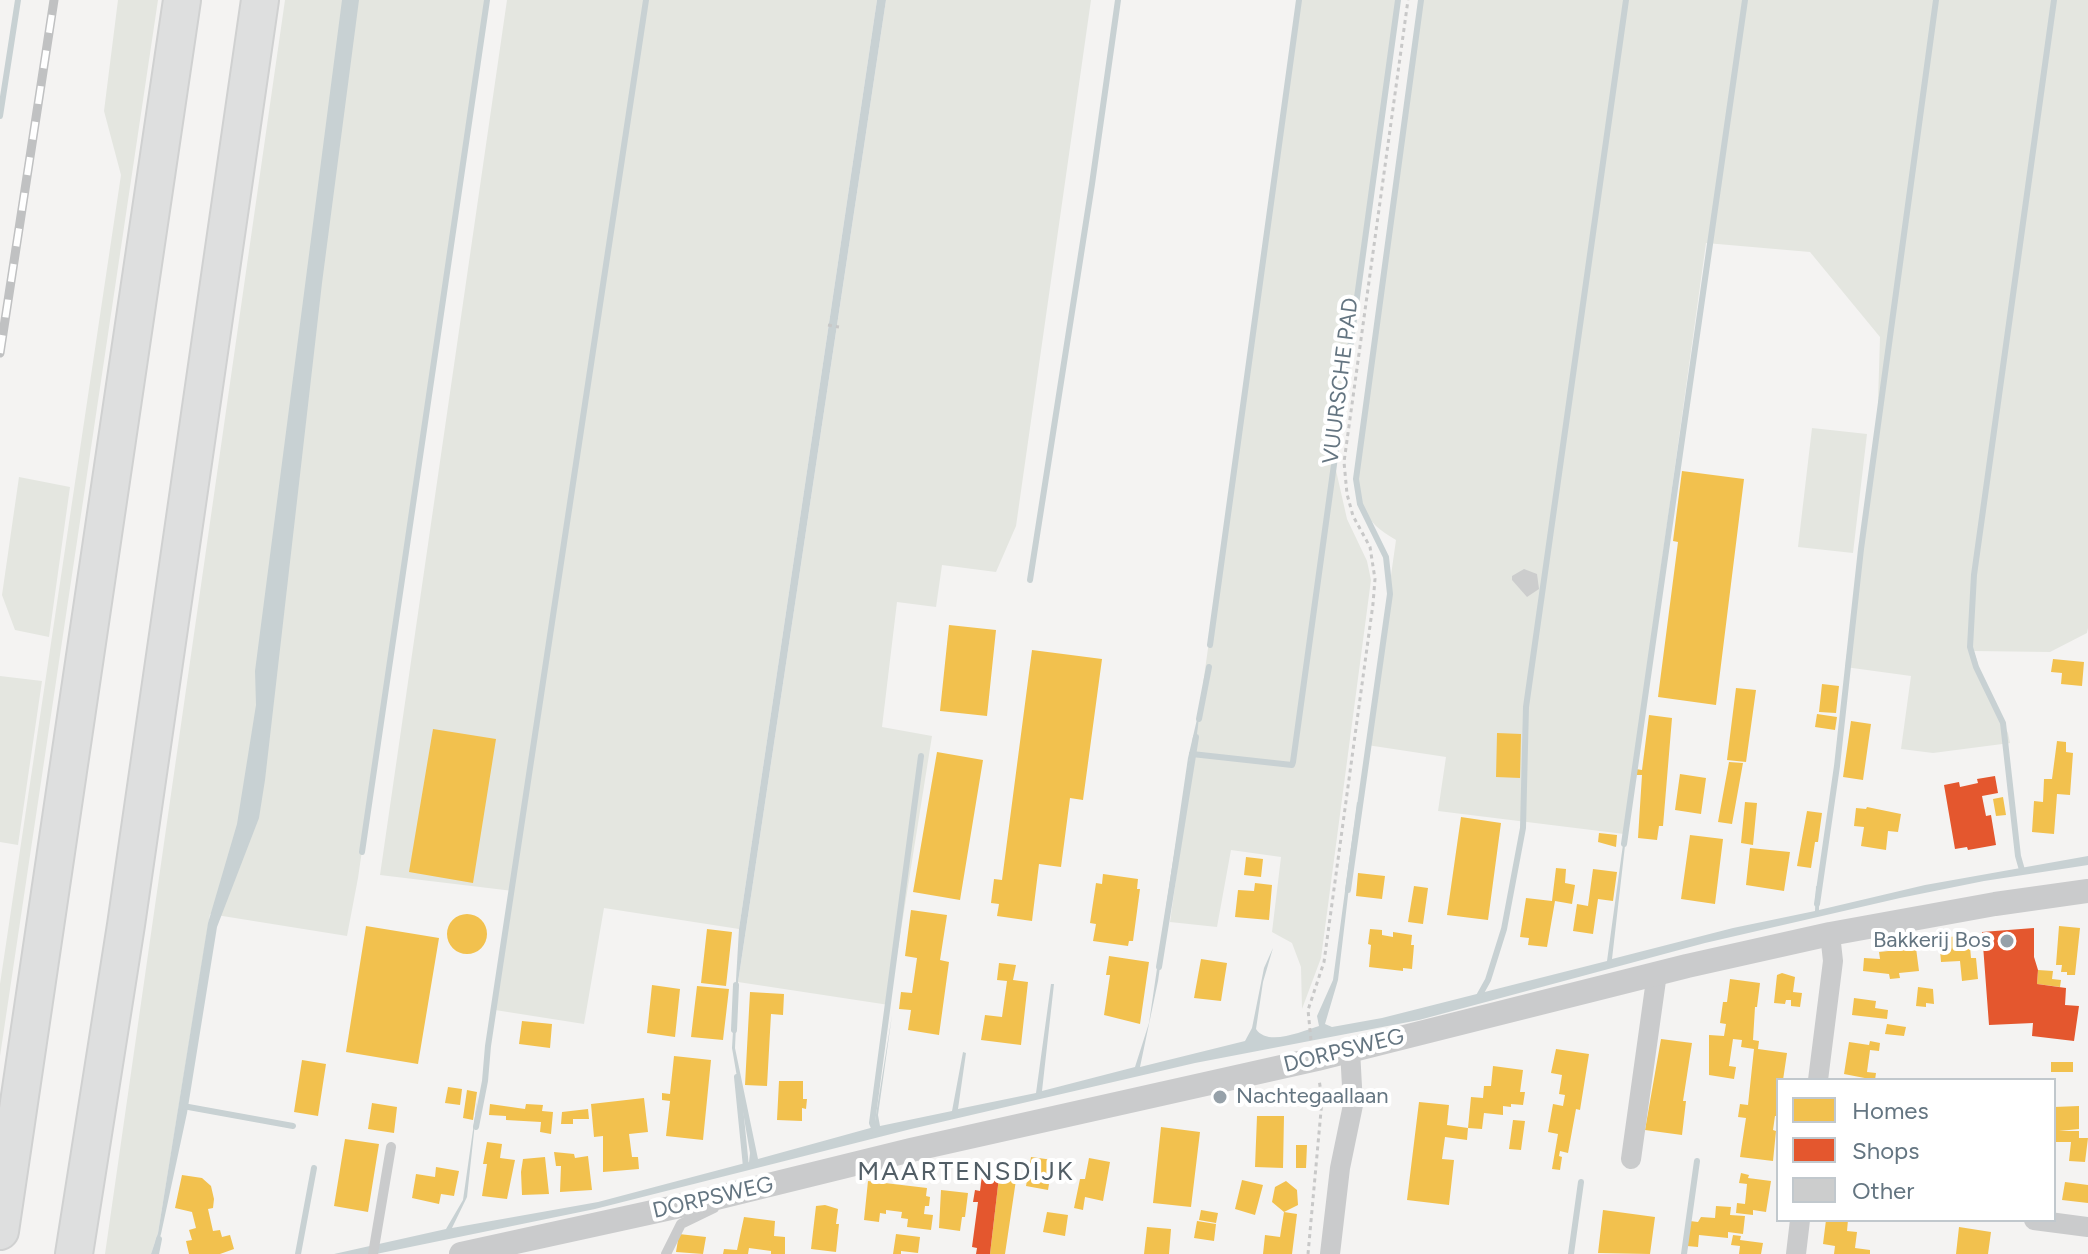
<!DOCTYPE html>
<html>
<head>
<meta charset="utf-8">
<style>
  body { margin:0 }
  #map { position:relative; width:2088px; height:1254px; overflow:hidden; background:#f4f3f2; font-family:Figtree,sans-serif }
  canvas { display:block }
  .legend { position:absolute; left:1776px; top:1078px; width:280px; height:144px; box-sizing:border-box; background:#fff; border:2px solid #c1c8cd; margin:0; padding:10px 14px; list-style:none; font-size:24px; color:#647581 }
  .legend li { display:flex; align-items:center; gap:16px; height:40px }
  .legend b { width:40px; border:2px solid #c1c8cd }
</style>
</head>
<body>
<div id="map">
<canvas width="2088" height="1254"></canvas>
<ul class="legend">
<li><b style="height:22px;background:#f2c14e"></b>Homes</li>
<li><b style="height:22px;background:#e4572e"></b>Shops</li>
<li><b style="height:22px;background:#cccdcd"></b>Other</li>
</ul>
</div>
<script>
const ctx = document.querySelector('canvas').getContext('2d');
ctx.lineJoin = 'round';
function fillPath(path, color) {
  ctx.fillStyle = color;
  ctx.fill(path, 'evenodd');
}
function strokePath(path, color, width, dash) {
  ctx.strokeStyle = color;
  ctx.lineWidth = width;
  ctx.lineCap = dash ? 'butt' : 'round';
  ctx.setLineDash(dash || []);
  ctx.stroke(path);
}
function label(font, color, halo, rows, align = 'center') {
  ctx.font = font + ' Figtree,sans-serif';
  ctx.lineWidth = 8;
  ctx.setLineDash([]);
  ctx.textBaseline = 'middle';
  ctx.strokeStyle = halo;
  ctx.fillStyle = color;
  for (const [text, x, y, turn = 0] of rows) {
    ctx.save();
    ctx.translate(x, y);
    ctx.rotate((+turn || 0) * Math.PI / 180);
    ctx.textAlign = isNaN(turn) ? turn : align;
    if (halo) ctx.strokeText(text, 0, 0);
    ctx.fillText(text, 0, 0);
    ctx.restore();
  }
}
fillPath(new Path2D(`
  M118,0H158L0,1056V984L121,175L104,111Z
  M285,0H485L358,878L347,936L210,914L158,1233L151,1254H105Z
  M507,0H877L739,929L604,908L584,1024L495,1010L513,891L380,875Z
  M886,0H1091L1016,526L996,572L942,565L936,607L897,602L882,727L932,736L889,1005L738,982Z
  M1298,0H1398L1335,466L1347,519L1367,561L1371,580L1321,958L1302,1009L1301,967L1292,943L1272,932L1281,857L1231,850L1217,927L1170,922Z
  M1420,0H2088V628L2087,633L2050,652L1974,651L1986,690L2008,733L2010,743L1933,753L1901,749L1911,676L1845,667L1877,435L1880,337L1810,252L1706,243L1624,834L1438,811L1446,757L1367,745L1396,540C1362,520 1359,506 1357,468Z
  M1812,428L1867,434L1853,553L1798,547Z
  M19,477L70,487L49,637L15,630L2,595Z
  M0,676L42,681L18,845L0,842Z`), '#e4e6e0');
fillPath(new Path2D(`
  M342,0H359L322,283L265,780L259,818L217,927L187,1113L161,1234L155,1254H151L158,1233L208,923L237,824L256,705L255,671Z
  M877,0H886L738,982L735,1048L758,1159L874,1127L892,1015L878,1115L880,1126L952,1111L963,1052L966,1053L958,1109L1036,1093L1051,984H1054L1042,1091L1135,1067L1149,1023L1188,758L1201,702L1197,734L1190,758L1158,981L1140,1067L1245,1041L1252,1028L1264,968L1273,948L1263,982L1256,1029C1268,1047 1302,1031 1319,1026L1317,1016L1333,980L1357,802L1359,803L1338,980L1325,1024L1332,1027L1382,1018L1607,961L1624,837H1626L1612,959L1733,928L1815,911L1816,886L1819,887V910L1925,885L2088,856V865L1984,881L1900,898L1705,943L1419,1020L1195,1063L911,1129L595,1209L376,1254H334L446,1229L463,1200L478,1095L467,1197L452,1228L598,1202L749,1162L750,1153L732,1048L739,929Z`), '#c8d1d3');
fillPath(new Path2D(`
  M1682,471L1744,479L1716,705L1658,697L1678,542L1673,541Z
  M949,625L996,630L987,716L940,711Z
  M1032,650L1102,659L1083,800L1070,798L1061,867L1039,864L1032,921L997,916L999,904L991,903L994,879L1002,880Z
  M2053,659L2084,662L2082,686L2061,684L2062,673L2051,672Z
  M1822,684L1839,686L1836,713L1819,712Z
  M1736,688L1756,690L1746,762L1727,760Z
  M1817,714L1837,717L1835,730L1815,727Z
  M1649,715L1672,718L1663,826H1659L1657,840L1638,838L1642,775H1635L1636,769L1642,770Z
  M1851,721L1871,724L1863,780L1843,777Z
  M433,729L496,739L473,883L409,872Z
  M1497,733L1521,734L1520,778L1496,777Z
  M2057,741L2066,742V752L2073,753L2070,795L2057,794L2054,834L2032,832L2034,801L2043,802L2044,779H2052Z
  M937,752L983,760L960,900L913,892Z
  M1729,762L1743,763L1732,824L1718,822Z
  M1680,774L1706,778L1701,814L1675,810Z
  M2003,797L2006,815L1996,816L1993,799Z
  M1745,802L1757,803L1753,845L1741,843Z
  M1867,807L1901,814L1898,832L1888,831L1886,850L1861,846L1864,827L1854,826L1856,808L1866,809Z
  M1807,811L1822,813L1818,842H1815L1811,868L1797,866Z
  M1461,817L1501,823L1488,920L1447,915Z
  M1599,833L1617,835L1616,847L1598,842Z
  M1690,835L1723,839L1715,904L1681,899Z
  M1750,848L1790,852L1784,891L1746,885Z
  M1246,857L1263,859L1261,877L1244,875Z
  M1556,868L1566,869L1565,883L1575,885L1572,904L1555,901L1547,947L1528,945L1529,938L1520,937L1526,898L1552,901Z
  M1593,869L1617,872L1613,901L1598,899L1593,934L1573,931L1577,904L1588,906Z
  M1358,873L1385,876L1382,899L1356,896Z
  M1103,874L1138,879L1137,889H1140L1133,941H1129L1128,946L1093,941L1096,924L1090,923L1096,883L1102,884Z
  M1255,883L1272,885L1269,920L1235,917L1238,890L1254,891Z
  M1414,886L1428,888L1423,924L1408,922Z
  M911,910L947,915L940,960L949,962L939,1035L908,1030L911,1010L899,1009L901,992L912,993L917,958L905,956Z
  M447 934a20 20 0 1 1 40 0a20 20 0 1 1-40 0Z
  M366,926L439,938L418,1064L346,1052Z
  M2059,926L2080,928L2075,975H2067V972H2061L2062,965H2056Z
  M707,929L732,932L726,986L701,983Z
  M1370,929L1382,930V935L1393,937V932L1412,935L1411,945H1414L1412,969L1403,968V971L1369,967L1371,945L1368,944Z
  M1969,935L1971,958H1976L1978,979L1962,981L1960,961L1941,962L1939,938Z
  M1916,948L1919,971L1899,973L1900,978L1890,979L1889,974L1863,971L1864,958L1880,959L1879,952Z
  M1109,956L1149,962L1140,1024L1104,1015L1110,975H1106Z
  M1201,959L1227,963L1221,1001L1194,998Z
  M999,963L1016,965L1013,980L1028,982L1021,1045L981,1040L985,1015L1002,1017L1007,981L997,980Z
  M2038,970L2053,971L2052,979L2061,980L2060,987L2037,984Z
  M1782,973L1795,977L1793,992L1802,993L1800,1007L1791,1006V1000H1786L1785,1004L1774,1003L1777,975Z
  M1730,979L1760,983L1757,1007H1755L1753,1040L1759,1041L1758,1049L1787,1053L1783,1080H1778V1116H1775L1773,1130L1776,1131L1773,1161L1740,1157L1746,1118L1738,1117L1740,1104L1748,1105L1754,1049L1741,1047L1742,1040L1733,1039L1729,1066L1736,1067L1734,1079L1709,1075V1035L1724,1036L1726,1024L1720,1023L1723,1002H1727Z
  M652,985L680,989L675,1037L647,1033Z
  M697,986L729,989L723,1040L691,1037Z
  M1918,987L1933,989L1934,1004L1926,1003V1007L1916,1006Z
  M750,992L784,994L783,1015L771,1014L767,1086L745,1085Z
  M1854,998L1876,1001L1875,1008L1888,1010L1887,1019L1852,1015Z
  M522,1021L552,1024L550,1048L519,1044Z
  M1887,1024L1906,1027L1904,1036L1885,1034Z
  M1661,1039L1692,1043L1683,1101H1686L1682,1135L1645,1130Z
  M1870,1041L1880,1043L1879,1051L1870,1050L1867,1072L1876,1073L1875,1080L1844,1074L1849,1042L1869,1045Z
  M1556,1049L1589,1054L1580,1110L1576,1109L1568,1153L1560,1151L1559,1156L1562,1157L1560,1170L1552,1169L1558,1134L1548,1132L1553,1104L1563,1106L1565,1095L1559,1094L1562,1075L1551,1073Z
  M674,1056L711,1060L703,1140L666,1136L670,1101L662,1100V1093L670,1094Z
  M302,1060L326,1064L318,1116L294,1112Z
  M2051,1062H2073V1072H2051Z
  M1493,1066L1523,1070L1520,1092H1525L1523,1105L1511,1104V1107L1503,1106V1115L1484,1113L1482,1129L1468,1128L1471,1097L1483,1098L1484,1086H1491Z
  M779,1081H803V1099H807L806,1109L802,1108V1121L777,1120Z
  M448,1087L462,1089L460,1105L445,1103Z
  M467,1090L477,1092L473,1120L463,1118Z
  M644,1098L648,1132L629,1134L632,1157H638L639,1169L603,1172V1136L594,1137L591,1104Z
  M1419,1102L1449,1105L1447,1125L1468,1128L1467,1140L1445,1137L1442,1159L1454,1160L1449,1205L1407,1200Z
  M372,1103L397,1107L394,1133L368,1129Z
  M490,1104L525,1109L526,1104L543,1105L542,1111L553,1112L551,1134L540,1132L541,1122L506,1120V1116L489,1115Z
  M2079,1106V1129L2059,1131H2079V1138H2088L2085,1162L2069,1161L2071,1142H2054V1107Z
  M588,1109L589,1119H573V1124H561L562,1112Z
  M1257,1116H1284L1283,1168L1255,1167Z
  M1513,1120L1525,1121L1521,1150L1509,1149Z
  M1161,1127L1200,1132L1191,1207L1153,1203Z
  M345,1139L379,1144L368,1212L334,1206Z
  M487,1142L502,1144L500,1158L515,1160L507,1199L482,1196L487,1164H483Z
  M1296,1145H1307L1306,1168H1296Z
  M554,1152L574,1154L575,1158L588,1156L592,1190L560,1192L561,1166H556Z
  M545,1157L549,1194L522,1195L521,1172L523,1159Z
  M1031,1157L1053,1160L1048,1190L1026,1186Z
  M1089,1158L1110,1162L1103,1201L1085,1197L1083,1210L1074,1208L1080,1179H1085Z
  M436,1167L459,1171L454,1196L441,1194L439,1204L412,1198L416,1174L435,1177Z
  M1741,1173L1749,1175L1748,1178L1771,1181L1766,1212L1753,1210V1215L1736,1213L1737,1203L1745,1204L1747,1184L1739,1183Z
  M182,1175L202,1178L211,1186L214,1199L213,1208L208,1209L213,1231L220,1230L222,1237L230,1235L234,1249L220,1254H189L186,1241L192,1240L189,1230L196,1228L192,1212L175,1208Z
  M999,1177L1016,1180L1005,1254H990Z
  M1242,1180L1263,1185L1255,1215L1235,1209Z
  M868,1181L927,1188L926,1196L930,1197L929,1206H925L924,1214L933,1215L931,1230L907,1227L908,1219L901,1218L902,1212L886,1210V1214L880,1213L879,1222L864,1220Z
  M1286,1181L1297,1190L1298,1205L1284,1212L1297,1214L1292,1254H1263L1265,1235L1280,1237L1284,1212L1272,1202L1275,1187Z
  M2065,1182L2088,1185V1203L2062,1200Z
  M941,1190L968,1193L965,1217H962L960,1231L939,1228Z
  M825,1205L838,1209L836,1224H839L836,1252L811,1249L816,1206Z
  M1716,1206L1731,1207L1730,1215L1745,1216L1743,1234L1728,1232V1238L1699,1235L1698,1247L1687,1246L1690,1221L1698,1222L1701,1217L1715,1218Z
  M1201,1210L1218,1213L1216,1223L1199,1220Z
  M1603,1210L1655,1217L1650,1254L1598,1253Z
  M1047,1212L1068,1215L1065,1236L1043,1232Z
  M744,1217L775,1221L774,1236L785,1237V1254H771V1251L749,1248L748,1254H723L724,1249L737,1250Z
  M1826,1220H1848L1847,1231L1857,1232L1855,1248L1870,1250V1254H1834L1835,1246L1823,1244Z
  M1197,1221L1216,1224L1214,1241L1194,1238Z
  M1147,1227L1171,1229L1169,1254H1144Z
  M1959,1227L1991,1232L1988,1254H1956Z
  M679,1234L706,1237L703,1254L676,1252Z
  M896,1234L920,1237L918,1253L901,1251V1254H893Z
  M1733,1235L1741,1236L1740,1240L1763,1243L1761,1254H1739L1740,1246L1731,1245Z`), '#f2c14e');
fillPath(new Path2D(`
  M1995,776L1998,793L1982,796L1986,816L1991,815L1996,845L1968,850L1967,847L1955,849L1944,785L1959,782L1960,787L1978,783L1977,779Z
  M2034,928V957L2038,970L2037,984L2066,988L2065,1005L2079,1006L2074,1041L2032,1036L2033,1023L1989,1025L1982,932Z
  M982,1175L999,1177L990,1254H976L977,1248L972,1247L978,1202H973L975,1190L980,1191Z`), '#e4572e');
strokePath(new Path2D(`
  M0,116L18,0
  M1030,580L1092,184L1118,0
  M1210,645L1299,0
  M1199,719L1209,667
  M1192,754L1292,765L1293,762L1398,0
  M1624,844L1745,0
  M362,852L487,0
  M2022,870L2018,856L2003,723L1976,667L1970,647L1974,575L2054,0
  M1348,890L1390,594L1386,557L1360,504L1356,479L1421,0
  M1817,904L1837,766L1861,549L1936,0
  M1159,967L1196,737
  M1478,998L1488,980L1504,929L1523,828L1526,707L1626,0
  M734,1030L736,985
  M737,1077L746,1167
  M183,1106L293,1126
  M476,1127L485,1081L488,1046L646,0
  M875,1130L872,1123L921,756
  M156,1254L159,1239
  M298,1254L314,1168
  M1571,1254L1581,1182
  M1684,1254L1697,1161`), '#c8d1d3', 6);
fillPath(new Path2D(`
  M1524,569L1537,574L1539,589L1527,597L1512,580V576Z`), '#cccdcd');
const motorway = new Path2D(`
  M0,1231L182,0
  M74,1254L126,925L260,0`);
strokePath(motorway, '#d0d1d1', 40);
strokePath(new Path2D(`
  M828,325L839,327
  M1311,1040L1308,1010L1324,962L1373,604L1375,579L1370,547L1353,516L1347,494L1344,462L1408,0
  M1308,1254L1322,1100L1319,1079`), '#c8c8c8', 3, [4, 4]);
strokePath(new Path2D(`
  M373,1254L391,1147
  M666,1254L681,1224L714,1208`), '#cacbcc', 10);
strokePath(new Path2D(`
  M1818,1080L1833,961L1830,934
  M1631,1159L1657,973
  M2034,1220L2088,1227
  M1330,1254L1340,1168L1353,1105L1350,1050
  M1796,1254L1800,1220`), '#cacbcc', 20);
strokePath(new Path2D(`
  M461,1254L712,1199L911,1150L1317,1059L1687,966L1830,934L1995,904L2088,891`), '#cacbcc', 24);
strokePath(motorway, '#dedfdf', 36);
const rail = new Path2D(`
  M0,353L54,0`);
strokePath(rail, '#c0c1c2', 9);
strokePath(rail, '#fff', 6, [18]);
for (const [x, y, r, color] of [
  [2007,941,8,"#96a1a9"],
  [1220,1097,8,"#96a1a9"]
]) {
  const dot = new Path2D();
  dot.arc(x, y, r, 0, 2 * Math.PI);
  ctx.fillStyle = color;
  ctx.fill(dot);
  strokePath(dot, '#fff', 3);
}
label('22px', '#647581', '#fff', [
  ["VUURSCHE PAD",1341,381,-83],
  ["DORPSWEG",1344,1051,-14],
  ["DORPSWEG",713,1198,-13]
]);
label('22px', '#647581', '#fff', [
  ["Bakkerij Bos",1991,941],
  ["Nachtegaallaan",1236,1097,"left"]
], 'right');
ctx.letterSpacing = '2px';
label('26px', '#525e66', '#fff', [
  ["MAARTENSDIJK",966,1172]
]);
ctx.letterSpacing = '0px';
</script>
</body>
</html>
